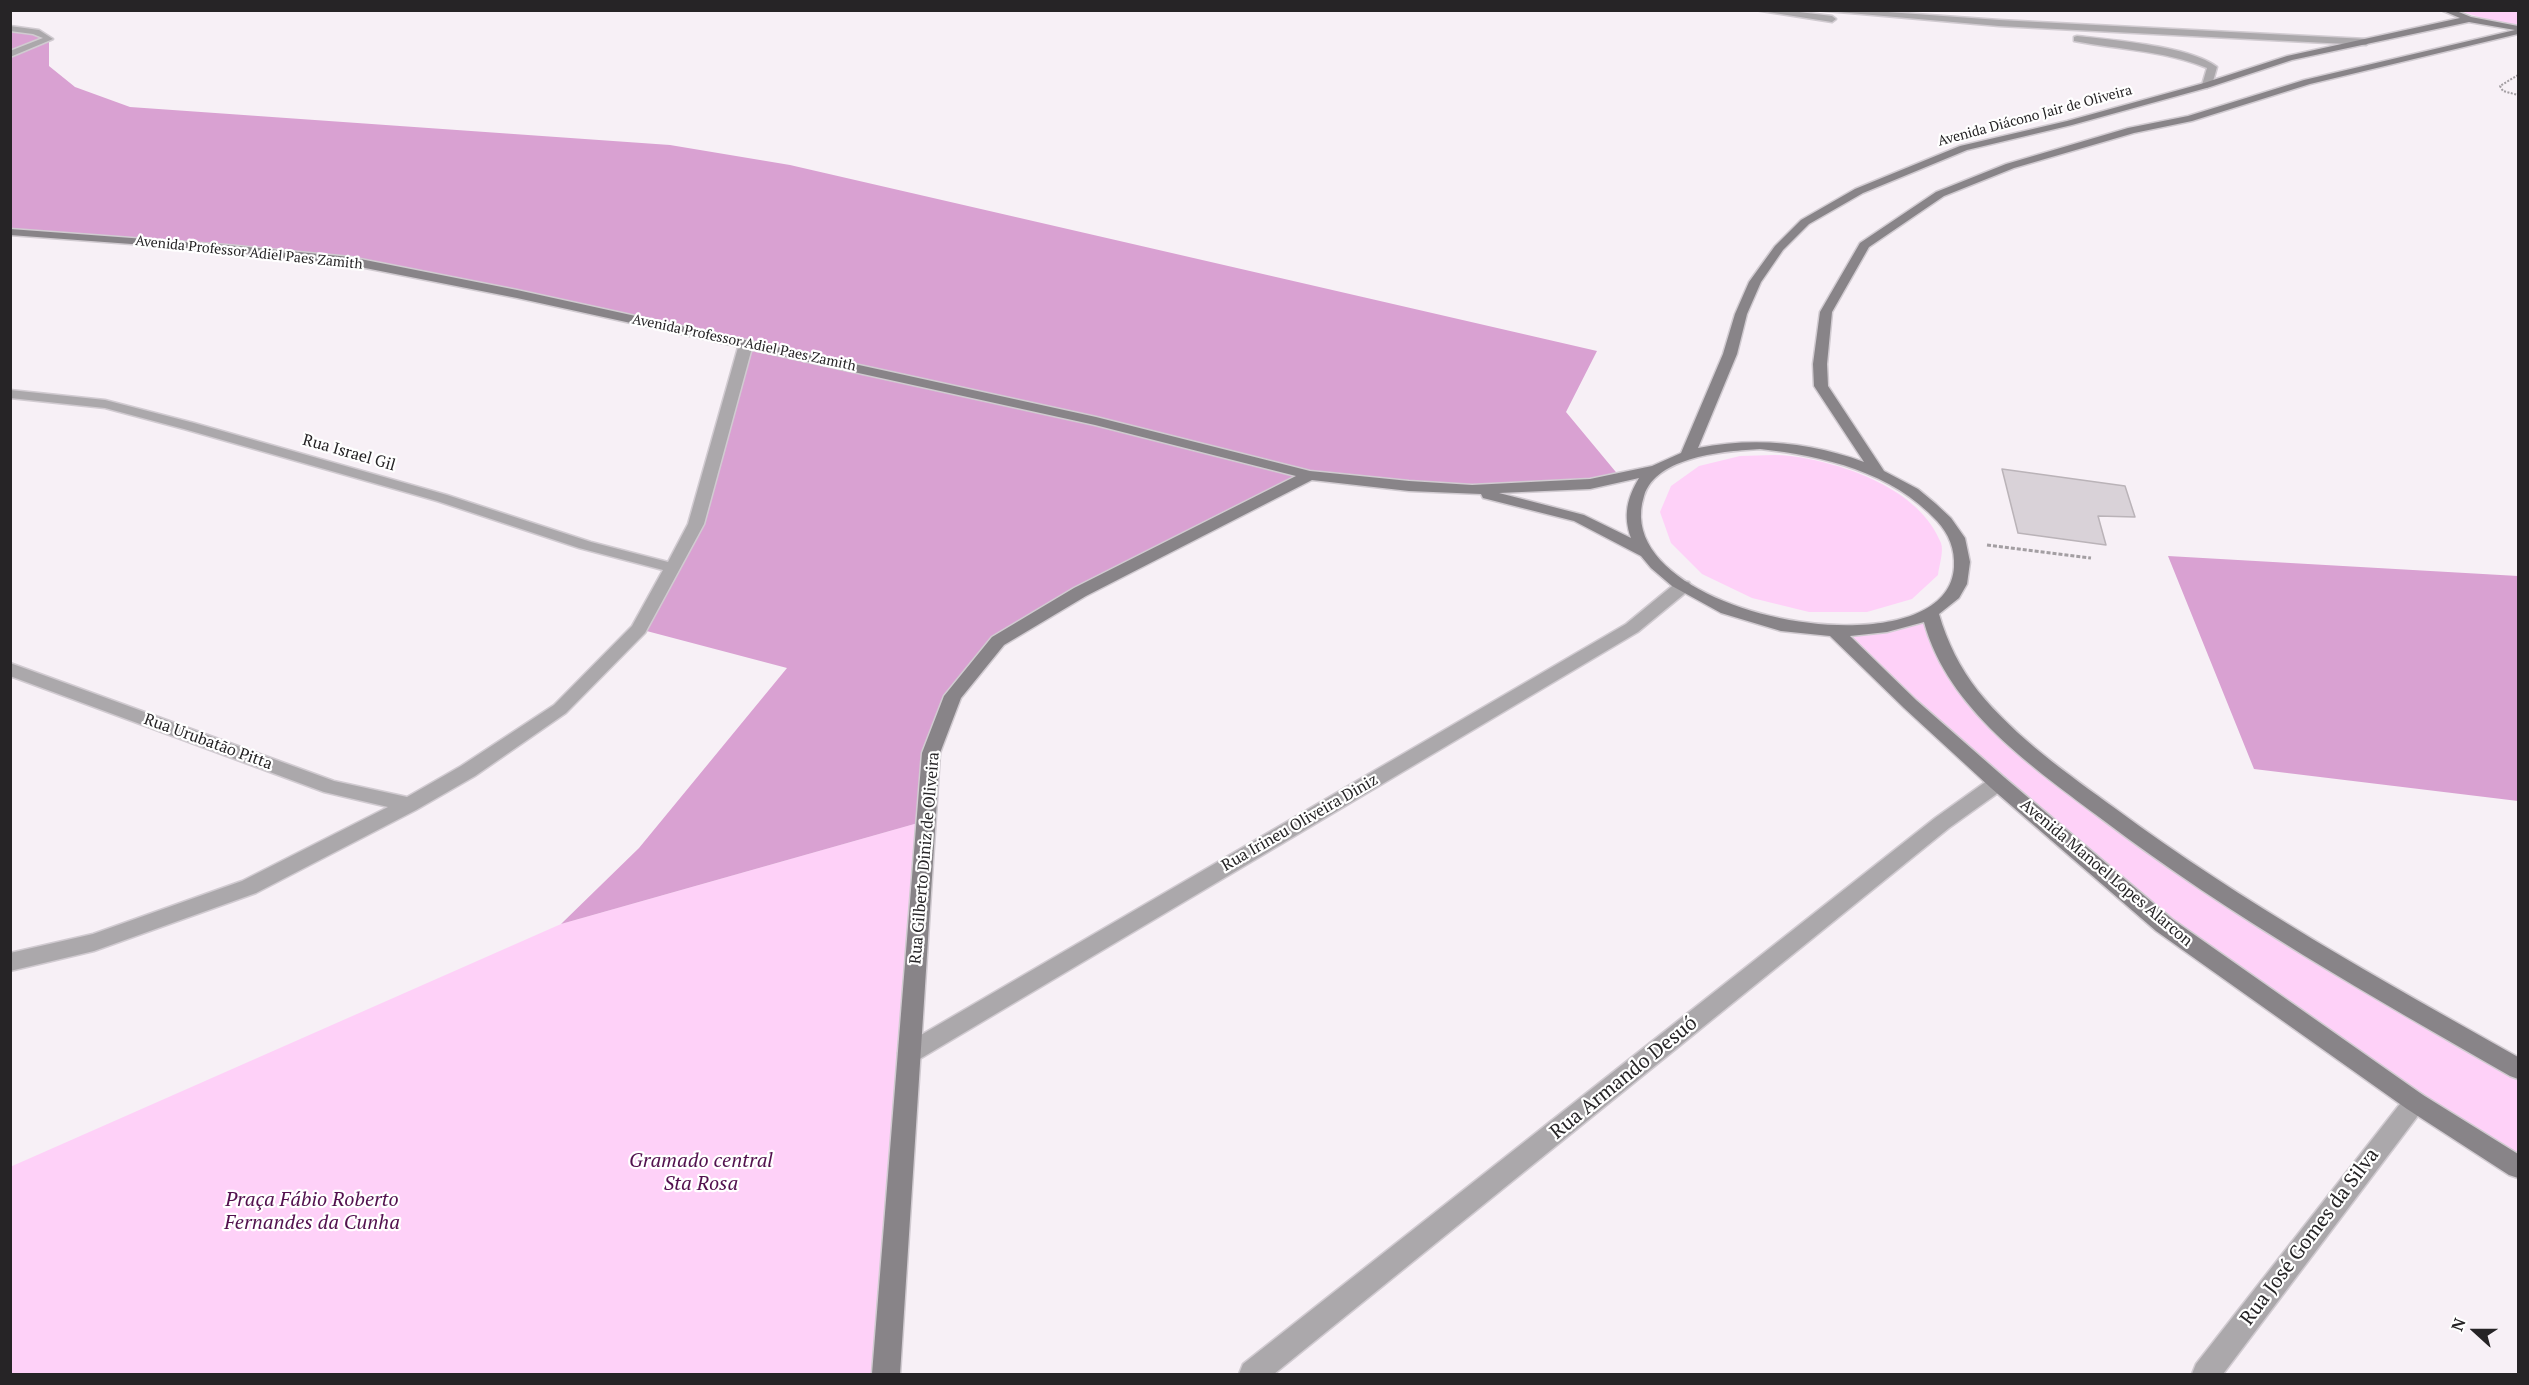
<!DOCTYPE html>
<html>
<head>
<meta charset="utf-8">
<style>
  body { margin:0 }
  #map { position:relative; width:2529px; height:1385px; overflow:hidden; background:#f7f0f6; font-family:"PT Serif",serif }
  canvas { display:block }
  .frame { position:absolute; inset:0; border:12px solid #262426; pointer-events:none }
  .north { position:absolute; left:2445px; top:1301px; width:60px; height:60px; -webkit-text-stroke:4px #fff; paint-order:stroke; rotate:291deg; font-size:16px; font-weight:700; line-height:24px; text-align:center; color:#262426 }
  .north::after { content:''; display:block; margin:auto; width:21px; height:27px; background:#262426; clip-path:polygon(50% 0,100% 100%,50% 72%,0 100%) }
</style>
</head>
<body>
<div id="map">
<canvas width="2529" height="1385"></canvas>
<div class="frame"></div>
<div class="north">N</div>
</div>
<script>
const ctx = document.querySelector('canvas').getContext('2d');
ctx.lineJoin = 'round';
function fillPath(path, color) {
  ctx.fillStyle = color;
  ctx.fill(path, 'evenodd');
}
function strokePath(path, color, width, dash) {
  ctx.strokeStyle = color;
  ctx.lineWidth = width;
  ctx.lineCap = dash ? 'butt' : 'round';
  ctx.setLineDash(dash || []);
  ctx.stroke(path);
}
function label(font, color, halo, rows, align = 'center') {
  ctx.font = font + ' "PT Serif",serif';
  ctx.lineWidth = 4.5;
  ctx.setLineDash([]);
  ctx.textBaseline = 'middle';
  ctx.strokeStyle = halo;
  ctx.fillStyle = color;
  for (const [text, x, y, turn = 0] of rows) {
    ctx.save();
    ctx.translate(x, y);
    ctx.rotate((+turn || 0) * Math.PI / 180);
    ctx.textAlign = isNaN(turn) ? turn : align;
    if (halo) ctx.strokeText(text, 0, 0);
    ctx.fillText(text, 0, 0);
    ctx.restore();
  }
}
fillPath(new Path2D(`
  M2460,11H2518V25L2485,19Z
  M1740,456C1757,456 1775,454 1791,456C1844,463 1920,489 1941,543C1944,551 1939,566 1938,575L1912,599L1867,612H1809L1752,598L1702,574L1671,543L1660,512L1671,486L1699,466Z
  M1930,613L1948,659L2044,765L2346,971L2518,1069V1167L2415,1102L2164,925L1836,632L1888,628Z
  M925,821L891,1374H11L10,1167L561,924Z`), '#fed1f8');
fillPath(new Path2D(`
  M10,28L34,32L49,39V66L75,87L130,107L670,145L790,165L1597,351L1566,412L1620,477L1472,490L1310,475L998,642L953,696L931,753L925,821L561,924L639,848L787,668L639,629L696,524L746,344L350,261L11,232Z
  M2168,556L2518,576V801L2254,769Z`), '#d9a1d2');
const building = new Path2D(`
  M2002,469L2125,486L2135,517L2098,516L2106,545L2018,533Z`);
fillPath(building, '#d9d2d8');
strokePath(building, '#bab3b8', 1.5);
const street = new Path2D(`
  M1755,10H1783L1832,16L1836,19L1832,22Z
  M1815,10H1860L1999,20L2366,39L2370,42L2366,45L1999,26Z
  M10,26L39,30L53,39L10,57V51L43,38L33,34L10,31Z
  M2077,36C2112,40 2190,46 2217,67L2212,85L2207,88L2202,85L2207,68C2162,50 2120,50 2074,41V37Z
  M746,340L753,344L704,524L645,633L566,713L475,776L416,810L256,893L94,951L10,971V953L93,934L242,881L388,807L324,792L10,676V663L334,781L407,797L461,766L554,705L632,626L663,570L579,548L437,501L184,429L105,408L10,398V390L105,400L194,423L447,495L591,542L668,562L688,524L739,344Z
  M1683,581L1689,582L1691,586L1689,590L1638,632L918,1060L910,1063L902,1060L898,1053L902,1046L1626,624L1677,582Z
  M1998,776L2005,778L2008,783L2005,788L1949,828L1274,1374H1239L1243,1364L1935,818L1991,778Z
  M2415,1091L2423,1095L2427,1102L2423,1109L2223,1374H2192L2196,1364L2407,1095Z`);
const secondary = new Path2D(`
  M2441,10H2454L2471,17L2518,26V34L2310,84L2192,121L2134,133L2014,168L1944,196L1869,247L1832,312L1827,364L1828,386L1884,471L1918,489L1936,504L1951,518L1965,538L1970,562L1967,584L1959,598L1939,614C1947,642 1960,668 1978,691C2016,738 2068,774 2116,809C2243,903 2381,980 2518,1057V1079L2510,1076C2371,996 2231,917 2103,820C2034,768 1948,710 1924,622L1887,632L1850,636L1916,700L2005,778L2172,919L2423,1095L2518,1154V1178L2509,1175L2407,1109L2156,931L1991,788L1904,708L1830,636L1781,631L1721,613L1672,586L1651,568L1641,556L1574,521L1483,498L1481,494L1409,491L1312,480L1086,596L1004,645L961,698L940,753L900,1374H872L922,753L944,696L992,637L1074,588L1296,476L1095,425L517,298L350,265L226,251L10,235V229L226,245L350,257L517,290L1096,417L1310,471L1409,481L1472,485L1590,479L1652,466L1681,453L1723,354L1735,314L1749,282L1775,246L1801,220L1855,189L1960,146L2067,121L2204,83L2287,56L2460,18ZM2469,22L2515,30L2304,80L2188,116L2128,128L2006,164L1936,192L1860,243L1820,312L1813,364L1814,386L1864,462C1810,442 1753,437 1698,448L1737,354L1747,314L1761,282L1783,250L1809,224L1863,193L1967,150L2072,125L2210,87L2292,60ZM1760,449C1824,456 1892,472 1937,521C1949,534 1955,549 1954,567C1948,678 1605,617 1644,496C1656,456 1726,451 1760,449ZM1639,478C1627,498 1623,516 1631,538L1584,515L1499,493L1590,489Z`);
strokePath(street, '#d1cbd1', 3);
strokePath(secondary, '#d1cbd1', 3);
strokePath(new Path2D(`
  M2518,75L2500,86L2503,91L2518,95`), '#a39ea2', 2, [2, 1.5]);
strokePath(new Path2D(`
  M1987,545L2091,558`), '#a39ea2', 3, [4, 2]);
fillPath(street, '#aba8ab');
fillPath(secondary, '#888488');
label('14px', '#262426', '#fff', [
  ["Avenida Diácono Jair de Oliveira",2035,116,-15],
  ["Avenida Professor Adiel Paes Zamith",249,253,6],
  ["Avenida Professor Adiel Paes Zamith",744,343,12]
]);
label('16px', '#262426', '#fff', [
  ["Rua Israel Gil",349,453,16],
  ["Rua Urubatão Pitta",208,742,20],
  ["Rua Irineu Oliveira Diniz",1300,823,-30],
  ["Rua Gilberto Diniz de Oliveira",925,858,-85],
  ["Avenida Manoel Lopes Alarcon",2106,873,40]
]);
label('20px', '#262426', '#fff', [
  ["Rua Armando Desuó",1624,1078,-39],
  ["Rua José Gomes da Silva",2310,1237,-53]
]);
label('italic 20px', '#52114e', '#fff', [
  ["Gramado central",701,1161],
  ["Sta Rosa",701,1184],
  ["Praça Fábio Roberto",312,1200],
  ["Fernandes da Cunha",312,1223]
]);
</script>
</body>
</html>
